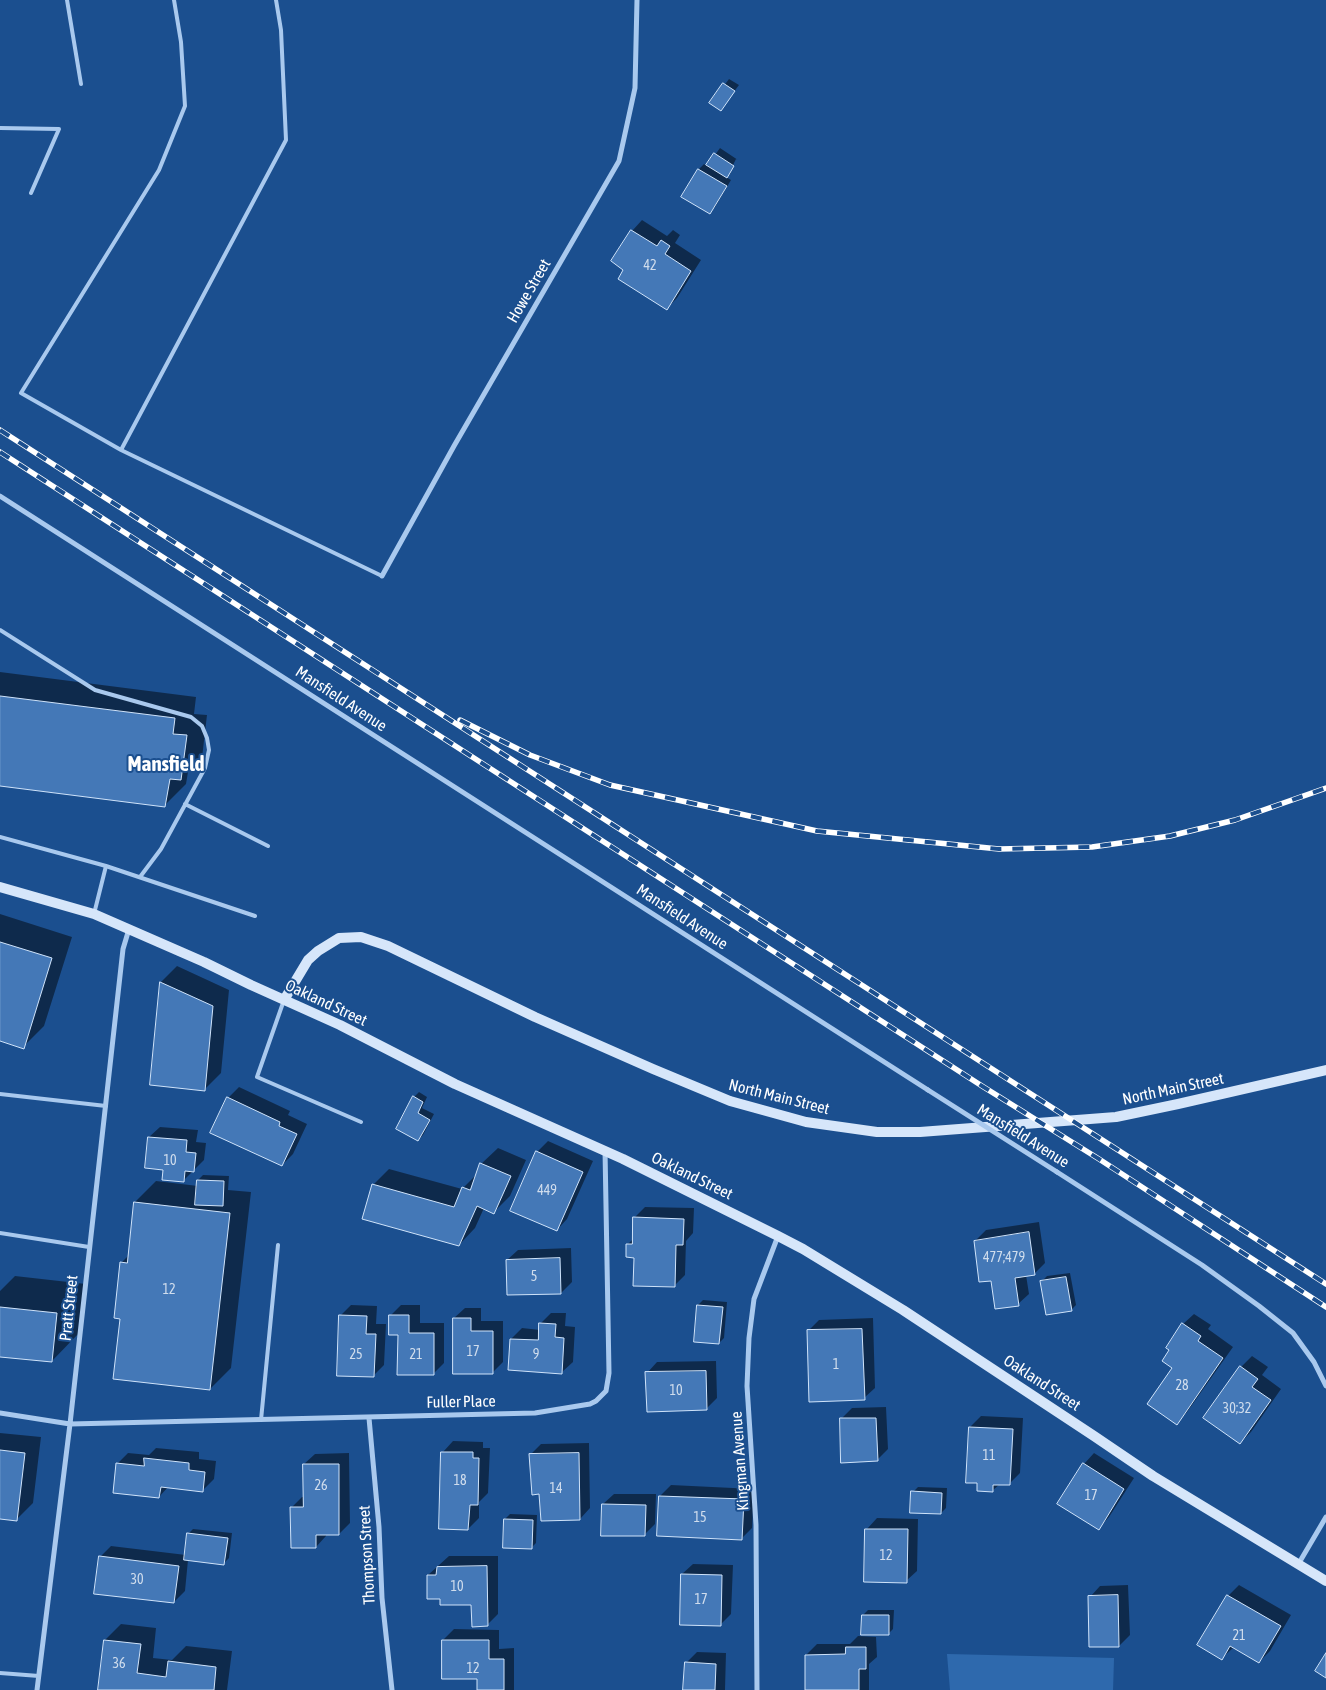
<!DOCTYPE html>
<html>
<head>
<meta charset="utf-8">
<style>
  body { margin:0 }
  canvas { display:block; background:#1b4f8f }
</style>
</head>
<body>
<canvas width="1326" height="1690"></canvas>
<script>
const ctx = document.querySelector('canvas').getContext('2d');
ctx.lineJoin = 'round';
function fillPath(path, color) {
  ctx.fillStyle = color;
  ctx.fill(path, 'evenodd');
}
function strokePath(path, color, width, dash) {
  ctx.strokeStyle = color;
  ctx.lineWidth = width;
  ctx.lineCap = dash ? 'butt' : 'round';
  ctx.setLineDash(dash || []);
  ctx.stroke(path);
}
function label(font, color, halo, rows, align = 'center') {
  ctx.font = font + ' "Asap Condensed",sans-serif';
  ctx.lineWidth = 4;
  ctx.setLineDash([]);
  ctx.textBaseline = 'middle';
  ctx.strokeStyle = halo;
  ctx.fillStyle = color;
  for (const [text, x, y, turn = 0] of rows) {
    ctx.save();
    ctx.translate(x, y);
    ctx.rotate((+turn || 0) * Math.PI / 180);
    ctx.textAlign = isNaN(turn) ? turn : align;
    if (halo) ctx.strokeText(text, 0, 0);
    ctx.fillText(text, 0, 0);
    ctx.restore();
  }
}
fillPath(new Path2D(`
  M947,1654L1114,1658L1113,1690H950Z`), '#2e69ad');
fillPath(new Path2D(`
  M729,79L739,85L721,109L711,103Z
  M720,148L738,160L736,159L729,173H731L726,177L731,180L715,207L710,212L683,196L699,169L704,164L707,166Z
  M642,220L667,236L673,230L680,235L675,243L701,260L677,298L666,309L625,270L632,231Z
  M0,672L196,697L194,714L207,715L202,758L188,772L186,784L164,806L0,785Z
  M0,914L72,937L44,1026L23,1047L0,1040Z
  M177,966L229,990L221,1073L205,1089L151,1084L161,982Z
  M239,1087L290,1111L288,1115L307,1124L293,1154L282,1165L228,1098Z
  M419,1092L427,1097L422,1108L434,1114L423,1135L418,1140L414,1097Z
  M160,1127L198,1130L196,1142L206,1143L204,1160L183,1181L164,1169L149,1137Z
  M548,1141L593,1161L567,1219L557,1230L537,1152Z
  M498,1148L526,1160L510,1196L494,1212L484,1208L475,1228L459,1245L373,1185L389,1169L462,1189L478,1173L481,1164Z
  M203,1175L229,1176L228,1190L251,1192L231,1368L210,1389L121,1318V1263L129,1255L135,1202L156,1181L198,1186V1180Z
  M645,1207L694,1208L693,1233L686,1241L685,1275L674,1286L636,1257L627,1245L634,1238V1218Z
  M1039,1222L1045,1263L1034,1274L1026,1275L1029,1294L1018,1304L992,1280L975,1241L986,1230Z
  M571,1248L572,1282L561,1293L507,1260L518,1250Z
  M1070,1273L1076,1305L1071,1310L1042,1281L1047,1276Z
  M15,1276L86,1284L81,1331L52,1361L0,1355V1291Z
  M703,1300L727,1302L724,1338L719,1343L698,1305Z
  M351,1305L377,1306L376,1324H386L384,1365L373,1376L340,1316Z
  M401,1305H420V1323H444V1363L433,1374L399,1334L390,1316Z
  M465,1308H481V1321H503V1362L492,1373L454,1318Z
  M551,1313H566L565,1326L575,1327L573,1362L562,1372L511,1339L522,1328L540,1330L541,1323Z
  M1194,1314L1211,1325L1208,1329L1233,1347L1187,1412L1177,1423L1174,1368L1183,1324Z
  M873,1318L875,1388L864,1398L808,1331L819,1320Z
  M1252,1356L1268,1367L1262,1375L1281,1389L1251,1432L1240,1443L1205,1418L1241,1367Z
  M716,1361L717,1398L706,1409L647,1373L657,1362Z
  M886,1407L888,1449L877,1460L841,1419L852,1408Z
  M981,1416L1023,1418L1020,1473L1009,1484H1000L992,1491L978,1482L967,1481L970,1427Z
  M0,1433L41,1437L33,1503L17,1519L0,1517Z
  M453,1441L483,1442V1448H490L488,1493L479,1502V1518L468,1529L443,1452Z
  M589,1443L590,1508L580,1519L540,1493L531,1454L541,1444Z
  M156,1448L199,1452V1459L216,1461L214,1479L203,1490L169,1486L159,1497L117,1464L128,1453L149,1455Z
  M349,1453L350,1523L339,1534H326V1536L316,1547L291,1508L302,1497H304V1464L315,1454Z
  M1094,1453L1134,1478L1109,1517L1099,1528L1084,1464Z
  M671,1485L754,1489L752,1528L741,1539L660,1496Z
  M918,1487L947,1488L946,1508L941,1513L913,1492Z
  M614,1494H656L655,1524L644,1535L603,1504Z
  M510,1514L537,1515L536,1543L531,1548L505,1519Z
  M877,1518L918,1519L917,1571L906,1581L867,1529Z
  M193,1529L232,1533L229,1558L224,1563L188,1560L185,1591L174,1602L100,1557L111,1546L186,1555L188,1534Z
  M449,1556H498V1614L487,1625L473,1604L441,1598L428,1575Z
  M693,1564L733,1565L731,1614L720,1625L682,1574Z
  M1128,1585L1130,1635L1119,1646L1090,1597L1100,1586Z
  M1239,1585L1291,1615L1270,1651L1259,1662L1233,1648L1222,1658L1228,1596Z
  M868,1610H894L893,1629L888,1634L863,1615Z
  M121,1624L156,1628L153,1658L172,1660L186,1646L232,1651L227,1690H105V1640Z
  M454,1629L499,1630V1649L514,1648V1690H478V1677L443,1640Z
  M858,1636L876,1637L877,1657L869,1664V1690H806V1655L817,1644H850Z
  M697,1652L726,1653L725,1690H685L686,1663Z`), '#0007');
const building = new Path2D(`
  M723,83L735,91L721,111L709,103Z
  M714,153L734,166L727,178L706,165Z
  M698,169L727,186L710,214L681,197Z
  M631,230L657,246L661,240L670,246L665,254L691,271L667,310L618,279L623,270L611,261Z
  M0,696L175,718L173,734L187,735L181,780L170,779L165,807L0,786Z
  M0,942L52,958L24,1049L0,1041Z
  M160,982L213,1006L205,1091L150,1085Z
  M413,1096L423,1102L418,1113L430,1120L418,1141L396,1129Z
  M227,1097L280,1122L279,1126L297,1134L282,1166L210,1133Z
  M148,1137L187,1140L186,1152L196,1153L194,1172L185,1171L184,1182L162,1180L163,1170L145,1168Z
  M536,1151L583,1172L557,1231L510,1211Z
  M480,1163L511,1176L494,1214L477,1206L459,1246L362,1219L372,1184L454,1207L462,1187L470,1190Z
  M197,1180L224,1181L223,1206L195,1205Z
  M134,1202L230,1213L210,1390L113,1379L120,1319L114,1318L120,1262L127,1263Z
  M633,1217L684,1219L683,1245H676L675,1287L633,1286L634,1258L626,1257V1244H632Z
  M1029,1232L1035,1275L1015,1278L1019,1306L995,1309L991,1281L979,1282L974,1241Z
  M560,1258L561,1294L507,1295L506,1260Z
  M1066,1277L1072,1311L1046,1315L1040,1281Z
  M697,1305L723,1307L719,1344L694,1342Z
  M0,1307L57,1313L52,1362L0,1357Z
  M339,1315L367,1316L366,1334H376L374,1377L337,1376Z
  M389,1315H409V1333H434V1375H397L398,1335H389Z
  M453,1318H471V1331H493V1374H453Z
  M539,1323L556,1324L555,1337L564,1338L562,1374L508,1370L510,1339L538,1340Z
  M1182,1323L1201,1336L1198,1341L1223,1358L1177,1425L1147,1404L1172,1368L1162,1361L1169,1350L1166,1348Z
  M862,1329L865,1400L809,1402L807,1330Z
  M1240,1366L1258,1379L1252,1387L1271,1400L1240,1444L1203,1418Z
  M706,1371L707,1410L647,1412L645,1372Z
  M840,1418H876L878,1461L841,1463Z
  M969,1427L1013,1429L1010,1485H993V1492L977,1491V1483H966Z
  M0,1450L25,1453L17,1521L0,1519Z
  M441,1452H473V1458H479L478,1505H470L468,1530L439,1529Z
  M579,1453L580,1520L541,1521L539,1494L532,1495L529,1454Z
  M144,1458L189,1463V1470L205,1472L203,1492L161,1487L159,1498L113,1493L116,1463L144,1466Z
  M1083,1463L1124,1489L1099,1530L1057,1504Z
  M303,1464H339V1535H316V1548H291L290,1507H303Z
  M911,1491L942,1493L941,1514L910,1513Z
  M659,1496L744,1499L742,1540L657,1536Z
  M602,1504L646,1505L645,1536H601Z
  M504,1519L533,1520L532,1549L503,1548Z
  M865,1529H908L907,1583L864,1582Z
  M187,1533L228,1538L224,1565L184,1560Z
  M99,1556L179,1566L174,1603L94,1594Z
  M487,1566L488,1626L472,1627L471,1605H440V1599H427V1575H436L437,1567Z
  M681,1574L722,1575L721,1626L680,1625Z
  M1118,1595L1119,1647H1089L1088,1596Z
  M1227,1595L1281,1626L1259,1663L1230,1646L1222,1660L1197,1645Z
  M862,1615H889V1635H861Z
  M104,1640L141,1644L137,1673L166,1677L168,1661L216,1667L214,1690H98Z
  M442,1640H489V1659H504V1690H477V1679H442Z
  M846,1647H866V1669H859V1690H805V1655L845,1654Z
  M1326,1653V1678L1315,1671Z
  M685,1662L716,1664L715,1690H683Z`);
fillPath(building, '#4478b7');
strokePath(building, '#cfe3fa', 1);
strokePath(new Path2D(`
  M67,0L81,84
  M174,0L181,42L185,106L159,170L21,393L121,450L382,576
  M0,128L59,129L31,193
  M121,450L286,140L281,30L276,0
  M0,630L95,690L191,717L202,726L207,738L209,750L205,768L161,849L140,877
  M185,804L268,846
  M0,837L106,866L255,916
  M94,914L106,866
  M284,1000L257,1077L361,1122
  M0,1094L106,1106
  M0,1233L89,1247
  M261,1420L278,1245
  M0,1673L39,1676`), '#a9c9ee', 4);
strokePath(new Path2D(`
  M0,496L928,1090
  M382,576L454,446L619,161L635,88L637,0
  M1057,1172L1202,1265L1259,1306L1293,1333L1314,1362L1326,1386
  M0,1413L70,1424L535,1413L590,1404L596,1401L606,1391L609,1373L605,1150
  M369,1418L379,1527L382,1598L392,1690
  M1299,1563L1326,1517
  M37,1690L70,1424L123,949L129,929
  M757,1690L756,1525L747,1386L749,1338L754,1299L778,1236`), '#a9c9ee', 5);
strokePath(new Path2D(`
  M0,887L94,914L204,962L251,985L340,1025L455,1084L623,1159L778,1236L803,1249L903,1310L1094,1436L1153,1476L1326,1581
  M284,1000L308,960L318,951L339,938L361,937L388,946L535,1017L653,1069L730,1101L806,1122L877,1132H920L1116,1117L1178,1104L1326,1070`), '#d6e6fa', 10);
const rail = new Path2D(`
  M0,430L1326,1284
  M0,452L982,1086L1099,1159L1326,1307
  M460,720L530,755L610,785L817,831L999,849L1092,847L1170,836L1235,820L1326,788`);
strokePath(rail, '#fff', 5.5);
strokePath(rail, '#1b4f8f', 4, [11]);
strokePath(new Path2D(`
  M928,1090L1057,1172`), '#a9c9ee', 5);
label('14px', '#d0dded', null, [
  ["42",650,266],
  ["10",170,1161],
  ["449",547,1191],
  ["477;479",1004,1258],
  ["5",534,1277],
  ["12",169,1290],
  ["17",473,1352],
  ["25",356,1355],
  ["21",416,1355],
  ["9",536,1355],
  ["1",836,1365],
  ["28",1182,1386],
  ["10",676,1391],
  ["30;32",1237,1409],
  ["11",989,1456],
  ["18",460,1481],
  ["26",321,1486],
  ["14",556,1489],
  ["17",1091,1496],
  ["15",700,1518],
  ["12",886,1556],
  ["30",137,1580],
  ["10",457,1587],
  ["17",701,1600],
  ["21",1239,1636],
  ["36",119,1664],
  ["12",473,1669]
]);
label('16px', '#fff', '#1b4f8f', [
  ["Howe Street",529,291,-60],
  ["Mansfield Avenue",341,699,33],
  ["Mansfield Avenue",682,917,33],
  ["Oakland Street",326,1003,25],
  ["North Main Street",1173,1089,-12],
  ["North Main Street",779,1097,14],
  ["Mansfield Avenue",1023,1136,32],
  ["Oakland Street",692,1176,26],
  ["Pratt Street",69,1308,-84],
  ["Oakland Street",1042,1383,33],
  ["Fuller Place",461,1402,-1],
  ["Kingman Avenue",740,1461,-94],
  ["Thompson Street",367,1555,-93]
]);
label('bold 21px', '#fff', '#1b4f8f', [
  ["Mansfield",166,764]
]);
</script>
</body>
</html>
